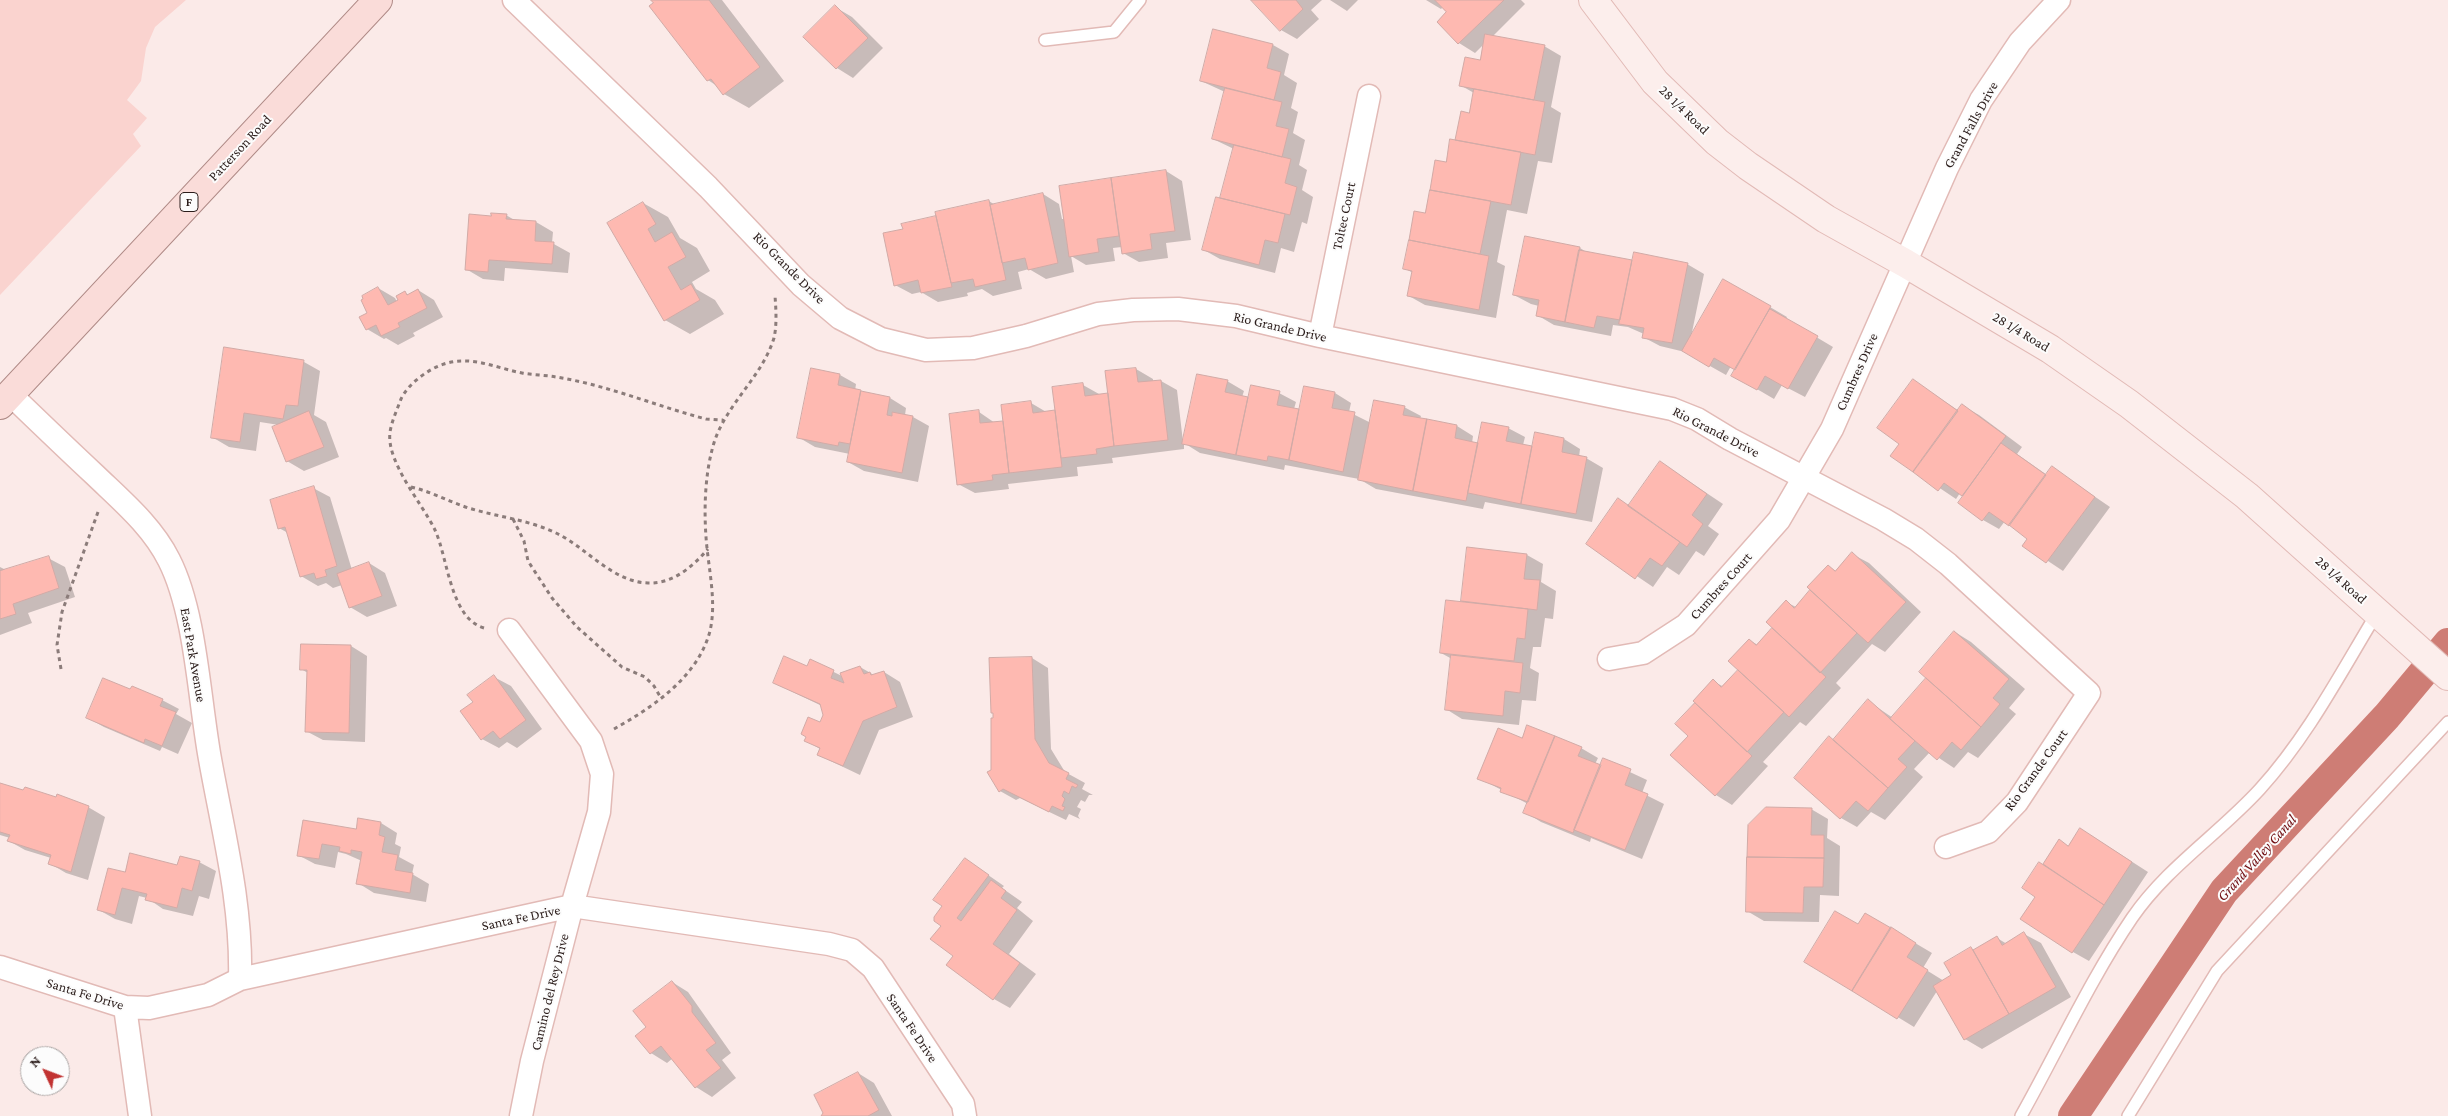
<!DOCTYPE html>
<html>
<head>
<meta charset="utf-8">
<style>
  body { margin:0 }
  #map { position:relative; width:2448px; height:1116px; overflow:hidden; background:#fbeae8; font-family:"Crimson Pro",serif }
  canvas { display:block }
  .north { position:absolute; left:20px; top:1046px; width:50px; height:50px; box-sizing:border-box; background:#fcfcfc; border:1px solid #a8a3a2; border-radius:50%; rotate:313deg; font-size:14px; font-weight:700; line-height:20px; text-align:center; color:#2b1d1b }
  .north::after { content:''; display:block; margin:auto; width:18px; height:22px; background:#c23332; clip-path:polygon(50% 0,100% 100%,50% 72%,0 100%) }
</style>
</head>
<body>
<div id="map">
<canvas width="2448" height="1116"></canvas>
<div class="north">N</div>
</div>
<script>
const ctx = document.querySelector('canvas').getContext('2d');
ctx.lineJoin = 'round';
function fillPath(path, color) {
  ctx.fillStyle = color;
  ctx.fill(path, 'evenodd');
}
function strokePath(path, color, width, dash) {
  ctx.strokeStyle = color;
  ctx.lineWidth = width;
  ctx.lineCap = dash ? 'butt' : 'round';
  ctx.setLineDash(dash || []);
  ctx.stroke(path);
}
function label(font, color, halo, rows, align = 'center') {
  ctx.font = font + ' "Crimson Pro",serif';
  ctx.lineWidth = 4;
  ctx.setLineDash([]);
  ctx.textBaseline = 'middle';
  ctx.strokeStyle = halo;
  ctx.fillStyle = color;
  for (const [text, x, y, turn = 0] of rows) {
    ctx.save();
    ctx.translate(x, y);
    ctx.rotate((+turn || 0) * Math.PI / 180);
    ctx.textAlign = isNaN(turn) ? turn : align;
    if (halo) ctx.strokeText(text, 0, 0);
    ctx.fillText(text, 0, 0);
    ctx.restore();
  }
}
fillPath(new Path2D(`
  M0,0H186L155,27L146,48L141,81L127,100L147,118L133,134L141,146L0,295Z`), '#fad3cf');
fillPath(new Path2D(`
  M652,0H722L784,81L749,108L724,94L717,86L708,80Z
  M1253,0H1322L1311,10L1319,19L1297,39L1281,30Z
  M1330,0H1358L1347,11Z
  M1426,0H1521L1525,4L1492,37L1544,46L1561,56L1551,107L1561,113L1552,163L1538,161L1527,214L1507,210L1497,262L1505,266L1496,318L1425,305L1409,296L1413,273L1404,268L1415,212L1426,214L1456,141L1470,114L1474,93L1460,85L1481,61L1484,44L1475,53L1459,43L1448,12L1443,7L1441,9Z
  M835,7L852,17L883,48L853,78L837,68L805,37Z
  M1273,45L1289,54L1284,75L1297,83L1291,108L1298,112L1293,133L1305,140L1299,165L1307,170L1302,190L1313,197L1307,224L1302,222L1294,252L1281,248L1275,273L1220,259L1204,250L1221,199L1234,149L1213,139L1225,92L1201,81Z
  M1166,171L1182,181L1191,240L1166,243L1168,258L1139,262L1123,253L1122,247L1113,248L1115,261L1086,265L1071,256L1074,272L1046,279L1029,269L1018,272L1022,289L993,296L982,289L967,293L968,296L938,302L921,292L912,294L895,285L904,230L989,201L995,205L1043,194L1059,204L1062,219H1064L1060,187Z
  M643,203L668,217L680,238L697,248L710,271L692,282L696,289L715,300L724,314L690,334L665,320L609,223Z
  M506,215L516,221L536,222L553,232L552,243L570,253L568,273L505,268L504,281L483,279L466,269L492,217Z
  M1580,248L1588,253L1633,262L1687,264L1704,274L1691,337L1724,280L1787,317L1786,319L1833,347L1805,397L1782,385L1774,399L1733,375L1737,369L1731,366L1726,375L1685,352L1660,346L1643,337L1644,334L1628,327L1613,325L1611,336L1554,325L1537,315L1539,306L1531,304L1514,295Z
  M378,288L395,298L397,302L405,293L409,295L418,290L434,300L443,317L413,333L415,336L398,345L386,338L384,339L367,329L369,313Z
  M225,348L304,362L320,371L314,415L326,422L339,457L304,471L287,461L279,425L260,422L256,451L229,447L212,437Z
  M1136,369L1153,379V382L1161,381L1177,390L1183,442L1227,381L1244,391L1242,397L1249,398L1279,393L1296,402L1294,409L1300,411L1335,393L1351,403L1349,412L1371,423L1404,407L1421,416L1420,419L1457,426L1473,436L1472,443L1479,445L1508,428L1525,437L1523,445L1533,447L1536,434L1564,439L1580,449L1579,457L1586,458L1603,468L1592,522L1485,502L1483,509L1376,489L1359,479L1285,465L1284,470L1200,453L1184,443V449L1112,458L1113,463L1077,467L1078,476L1008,484L1009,489L975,493L958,484L979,412L995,423L1004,422L1031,403L1048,413L1056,411L1083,385L1099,394H1109Z
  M840,375L856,384L855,391L890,398L906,408L905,415L913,417L929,426L918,482L864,471L848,462L850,454L815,447L798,437Z
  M1914,381L1959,411L1963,406L1979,415L2022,447L2017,454L2047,475L2053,468L2110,507L2063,571L2024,545L2029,538L2005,521L1999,529L1983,520L1960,493L1956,499L1892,456L1901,444Z
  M1660,462L1723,504L1708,526L1719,534L1704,556L1696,551L1679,575L1667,567L1653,587L1588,543L1629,506Z
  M313,488L330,497L352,570L369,563L385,573L397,606L367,617L350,607L342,585L333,588L326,583L318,586L301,576L288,533L279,528Z
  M1468,549L1527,555L1543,564L1541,582L1556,591L1553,619L1545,618L1541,647H1533L1530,668L1539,673L1536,701L1522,700L1519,725L1462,719L1446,709L1452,659L1441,653L1462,603Z
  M1852,554L1869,563L1921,612L1885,652L1872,644L1836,683L1841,688L1806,726L1800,722L1763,762L1768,766L1732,805L1716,795L1690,736L1677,724L1713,681L1724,687L1739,670L1749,640L1758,645L1774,628L1786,602L1796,607L1812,590L1828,566L1836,571Z
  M48,558L65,567L75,597L28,613L32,623L0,635V567L8,571Z
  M1955,632L1971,642L2025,689L2009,708L2016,714L1978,758L1968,752L1954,768L1930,752L1914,769L1923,777L1885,820L1871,812L1857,827L1841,818L1834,740L1868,701L1893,718L1928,678Z
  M351,646L367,656L365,742L323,740L306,731L308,673L301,669Z
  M1032,658L1048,668L1051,749L1065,772L1085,783L1082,789L1093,795H1089L1085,802L1081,800L1077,807L1081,809L1078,816L1080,819L1069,814L1066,820L1020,798L1016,800L1000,791L992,771L995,714L992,713Z
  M811,661L842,676L860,667L874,675L884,672L900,682L913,717L879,730L860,775L818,755L820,749L805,740L820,724L825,715L822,706L774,683L808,668Z
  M494,677L511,686L542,729L517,748L507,742L499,748L482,739L474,703Z
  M131,691L162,700L179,709L176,714L192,723L178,754L162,747L160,751L104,727L88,718Z
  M1523,739L1581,748L1598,758L1595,764L1601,767L1604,760L1647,780L1642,793L1664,804L1642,859L1591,838L1590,842L1541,822L1525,812L1528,804L1479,778Z
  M0,784L88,807L105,817L88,880L66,873L49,863L51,858L25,850L9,841L10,838L0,835Z
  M1811,809L1828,819L1827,838L1840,846L1839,896L1820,895L1819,922L1764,921L1747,911Z
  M359,819L381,823L397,833L395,844L401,847L399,857L414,865L412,874L429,884L426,902L374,893L358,883L362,861L346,854L338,852L335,868L315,864L298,855L304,822L357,830Z
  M2081,829L2148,872L2089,961L2073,952L2036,897L2043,866L2060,841L2069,847Z
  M965,859L1004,886L1002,888L1022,902L1017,908L1033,921L1009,954L1036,974L1010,1008L994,999L955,955L942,926L944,906Z
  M199,862L216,871L209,899L199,896L193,916L163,909L147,898L139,896L132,924L115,919L99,910L126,874L178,867Z
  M1866,914L1932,953L1923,968L1944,981L1953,975L1971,948L1974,950L1997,938L2007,944L2024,934L2041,943L2071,997L1982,1049L1965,1039L1937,991L1914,1027L1806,961L1859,926Z
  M672,982L688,992L731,1053L722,1060L736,1078L712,1097L696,1087L673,1058L667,1063L651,1053Z
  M858,1073L874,1083L892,1116H823Z`), '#0003');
strokePath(new Path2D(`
  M2073,1116L2224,891L2387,716L2448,643`), '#ce7d75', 30);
const building = new Path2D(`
  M651,0H709L760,67L723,95L711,79L707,81L649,6L653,3Z
  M1251,0H1296L1303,9L1280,31Z
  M1435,0H1504L1458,44L1437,22L1446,12Z
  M835,5L868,38L836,69L803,37Z
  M1213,29L1273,44L1267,68L1281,72L1274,100L1200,81Z
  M1485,34L1545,45L1534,100L1459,86L1465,57L1480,60Z
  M1225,88L1282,102L1276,126L1289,129L1282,157L1212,139Z
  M1474,89L1545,102L1535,155L1455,140L1461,111L1469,113Z
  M1450,139L1521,152L1511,205L1430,190L1435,160L1446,162Z
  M1234,145L1291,159L1285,183L1297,187L1290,215L1220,198Z
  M1166,170L1175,231L1150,234L1152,249L1122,254L1111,178Z
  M1111,178L1119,236L1097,239L1099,252L1069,257L1059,186Z
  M1430,190L1491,201L1480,254L1409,240L1414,211L1425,213Z
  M1043,193L1058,263L1028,270L1025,258L1002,263L990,205Z
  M1216,197L1285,214L1278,243L1265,240L1259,265L1202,250Z
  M989,200L1006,280L975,287L973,279L951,283L935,212Z
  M643,202L656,224L648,229L655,242L672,232L686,257L668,267L681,290L691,284L700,300L664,321L607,223Z
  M491,213L507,214L506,219L536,221L535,241L554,242L552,264L489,260L488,272L465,270L469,214L491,216Z
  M936,216L952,287L921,293L918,280L894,286L883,233L903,229L901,224Z
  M1525,236L1580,247L1565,322L1536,316L1539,300L1513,295Z
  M1409,240L1489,256L1479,310L1407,296L1412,271L1403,269Z
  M1579,250L1632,260L1620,320L1597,316L1594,328L1565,322Z
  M1634,252L1688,263L1672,343L1642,338L1644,328L1619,324Z
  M1723,279L1771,306L1735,370L1714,358L1709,367L1682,351Z
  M378,287L388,305L398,300L396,296L405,291L407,295L418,289L427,308L398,323L400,327L381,336L376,325L366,330L359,317L367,313L361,300L363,299L362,296Z
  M1770,309L1818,336L1788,389L1765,376L1757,390L1731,376Z
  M224,347L304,360L298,406L286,405L283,419L244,413L240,442L211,438Z
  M811,368L840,374L838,385L861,390L850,444L839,442L838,446L797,438Z
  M1136,368L1138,382L1161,380L1168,440L1114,446L1105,371Z
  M1197,374L1228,380L1225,392L1248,397L1236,455L1182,444Z
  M1913,379L1958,411L1913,472L1890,456L1899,444L1877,428Z
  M1083,383L1085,396L1108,393L1114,446L1096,449L1097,454L1061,458L1052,387Z
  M1251,385L1280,391L1277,405L1299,409L1289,460L1268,456L1267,461L1236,455Z
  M1304,386L1335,392L1332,408L1355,412L1343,472L1289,460Z
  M861,391L890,397L887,415L892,416V412L913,416L902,473L847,462Z
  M1374,400L1405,406L1403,415L1427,419L1413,491L1358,480Z
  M1031,401L1033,413L1055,410L1062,467L1009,473L1001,405Z
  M1962,404L2006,436L1962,496L1944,483L1938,491L1913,472Z
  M979,410L980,423L1003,421L1009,473L992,475L993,480L957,485L949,414Z
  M309,411L324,447L286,462L272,427Z
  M1427,419L1457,425L1455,438L1478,443L1466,501L1413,491Z
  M1482,422L1509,427L1506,441L1532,446L1521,504L1468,493Z
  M1535,432L1564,438L1562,452L1587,457L1576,514L1521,504Z
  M2001,443L2046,475L2009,526L1989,512L1982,521L1958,503Z
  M1660,461L1707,494L1692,515L1703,524L1687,547L1628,506Z
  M2052,466L2095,497L2046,563L2022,546L2027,539L2009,525Z
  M314,486L337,566L325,570L327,576L316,579L314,573L300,577L285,527L278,529L270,500Z
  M1618,498L1680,542L1662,566L1650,558L1635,579L1586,544Z
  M1467,547L1527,554L1524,579L1540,580L1537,610L1461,601Z
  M1852,552L1906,602L1868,643L1807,587L1828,565L1835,571Z
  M49,556L59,588L13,604L16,614L0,619V571Z
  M369,562L382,596L349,608L337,574Z
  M1810,590L1857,633L1820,673L1766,622L1786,600L1794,608Z
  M1446,600L1528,609L1525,639L1517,638L1514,661L1440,653Z
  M1772,628L1826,677L1789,717L1728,661L1749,639L1756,645Z
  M1954,631L2009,679L1993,698L2000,704L1981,727L1919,672Z
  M301,644L351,645L349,733L305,732L307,670H300Z
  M1451,655L1523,663L1520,693L1505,691L1503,716L1445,710Z
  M784,656L807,666L810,659L834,670L831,678L844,683L840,673L860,666L864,674L870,672L871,675L884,671L897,707L863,721L843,766L817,755L820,748L804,741L806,737L801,734L808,717L820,722L823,715L820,704L773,683Z
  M1032,657L1035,739L1049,763L1069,773L1066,779L1078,785L1076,788L1072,786L1069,794L1064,791L1062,796L1065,799L1062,806L1065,807L1063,811L1052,806L1049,812L1003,789L999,792L987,772L991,770V718H993V713H991L989,658Z
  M1738,670L1784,712L1747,752L1693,701L1713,679L1721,687Z
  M494,675L526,720L500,739L493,731L481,740L460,711L473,702L467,695Z
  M103,678L130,689L132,686L163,699L160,706L176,712L162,746L145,739L144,743L86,718Z
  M1926,678L1981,727L1961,750L1952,742L1937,760L1890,719Z
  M1868,699L1915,741L1898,759L1907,767L1888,788L1833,740Z
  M1695,703L1752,756L1715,796L1670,755L1688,736L1675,724Z
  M1527,725L1555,736L1528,802L1500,792L1501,788L1477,779L1498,728L1522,738Z
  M1555,736L1582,747L1578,756L1601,765L1573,833L1523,813Z
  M1829,736L1888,788L1868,811L1856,801L1840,819L1794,778Z
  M1603,758L1631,769L1625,785L1648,794L1625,850L1574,830Z
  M0,783L23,790L25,787L56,797L57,794L89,806L71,872L48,864L51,855L7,841L10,835L0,832Z
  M1766,807L1812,808L1811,835H1824V858L1747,857L1748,825Z
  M358,818L381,822L379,835L385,837L382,852L398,855L395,870L413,873L410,893L356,884L362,852L351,850V854L339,851L340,847L322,844L319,859L297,856L303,820L356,829Z
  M2080,828L2132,862L2104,905L2043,864L2059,839L2068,846Z
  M130,853L177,865L180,856L200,861L192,891L182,888L177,908L145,900L147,894L122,888L115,915L97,910L108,868L125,872Z
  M1747,857L1824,858L1823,887H1804L1803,913L1746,912Z
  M965,858L989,875L957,918L961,921L991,880L1006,891L1001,898L1017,910L993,944L1020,963L993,1000L946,965L953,956L930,939L941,926L934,921V917L942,906L933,900Z
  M2039,862L2104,905L2072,953L2020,919L2035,897L2022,888Z
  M1835,911L1858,924L1865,913L1891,928L1852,991L1804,962Z
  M1891,927L1916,943L1907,957L1928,970L1897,1019L1852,991Z
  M2024,932L2056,987L2009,1014L1973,950L1997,936L2002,945Z
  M1971,947L2009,1014L1964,1040L1933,986L1951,975L1944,963Z
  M672,981L692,1006V1012L716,1043L706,1050L721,1068L695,1088L661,1046L650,1054L635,1036L646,1027L633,1011Z
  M858,1072L879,1110L868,1116H821L823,1113L814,1095Z`);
fillPath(building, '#feb9b1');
strokePath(building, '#d1aaa6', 1);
const lane = new Path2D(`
  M1045,40L1114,32L1140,0
  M2021,1116C2058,1050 2090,980 2132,918C2167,867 2219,834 2260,789C2308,736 2340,674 2377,613
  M2128,1116L2217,971L2448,722`);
const street = new Path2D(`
  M514,0L708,187L801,285L840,318L881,339L926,350L973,348L1026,336L1098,314L1133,310L1178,309L1236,316L1320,336L1672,409L1697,419L1730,439L1883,519L1916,539L1948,564L2089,693L2017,802L1988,832L1946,847
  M1320,336L1369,96
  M10,394C38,421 66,448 95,475C122,501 152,526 169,560C196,613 199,699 210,759C223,832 242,903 240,979
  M509,630L591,741L602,774L599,812L572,906L532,1061L521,1116
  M1609,659L1643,653L1686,625L1779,520L1832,429L1947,168L1981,100L2020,42L2059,0
  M0,967L125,1007L149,1008L208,995L240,979L572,906L829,944L852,950L873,968L963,1104L965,1116
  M125,1007L140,1116`);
const secondary = new Path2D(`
  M1593,0L1655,82L1717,142L1748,166L1826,219L1905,263L2050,349L2129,404L2247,496L2448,676`);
const primary = new Path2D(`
  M0,405L378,0`);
strokePath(lane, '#e2bab6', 14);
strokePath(street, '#e2bab6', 25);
strokePath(secondary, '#e2bab6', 30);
strokePath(primary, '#af8a86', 30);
strokePath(new Path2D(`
  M411,487C433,492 451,503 472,509C499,517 529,520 556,533C586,547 612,582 648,583C673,584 692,567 708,549
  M513,519L524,541L528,561L552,598L577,627L622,667L645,677L654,686L661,698
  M484,628C450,618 448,558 435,530C422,503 386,462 390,432C392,420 397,410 401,399C408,384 428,369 444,364C471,355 496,368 522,373C533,375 545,375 556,377C607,385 656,406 706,419L723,420
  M61,669L57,645L62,612L98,512
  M614,729C653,707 698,677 710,631C717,601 708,567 706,537C704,509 705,477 712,450C722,407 761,380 774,338C777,325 776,309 775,296`), '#8b7c7a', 3, [4, 4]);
strokePath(lane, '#fff', 11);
strokePath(street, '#fff', 22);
strokePath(secondary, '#fceeec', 28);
strokePath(primary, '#fadcd9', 28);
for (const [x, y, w] of [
  [189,202,18]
]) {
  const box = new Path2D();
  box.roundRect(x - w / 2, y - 9.5, w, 19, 4);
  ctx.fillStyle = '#fcfcfc';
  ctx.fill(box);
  strokePath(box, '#2b1d1b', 1);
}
label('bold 12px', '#2b1d1b', null, [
  ["F",189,202]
]);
label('14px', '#2b1d1b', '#fcfcfc', [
  ["28 1/4 Road",1684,110,44],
  ["Grand Falls Drive",1971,125,-61],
  ["Patterson Road",240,148,-47],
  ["Toltec Court",1344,216,-78],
  ["Rio Grande Drive",789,268,45],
  ["Rio Grande Drive",1280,327,13],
  ["28 1/4 Road",2021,332,31],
  ["Cumbres Drive",1857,372,-66],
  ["Rio Grande Drive",1716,432,27],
  ["28 1/4 Road",2341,580,42],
  ["Cumbres Court",1721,586,-48],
  ["East Park Avenue",193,655,80],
  ["Rio Grande Court",2036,770,-54],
  ["Santa Fe Drive",521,918,-12],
  ["Camino del Rey Drive",550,992,-76],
  ["Santa Fe Drive",85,994,17],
  ["Santa Fe Drive",912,1028,56]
]);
label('italic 15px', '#6f0c10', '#fcfcfc', [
  ["Grand Valley Canal",2257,858,-48]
]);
</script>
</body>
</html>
